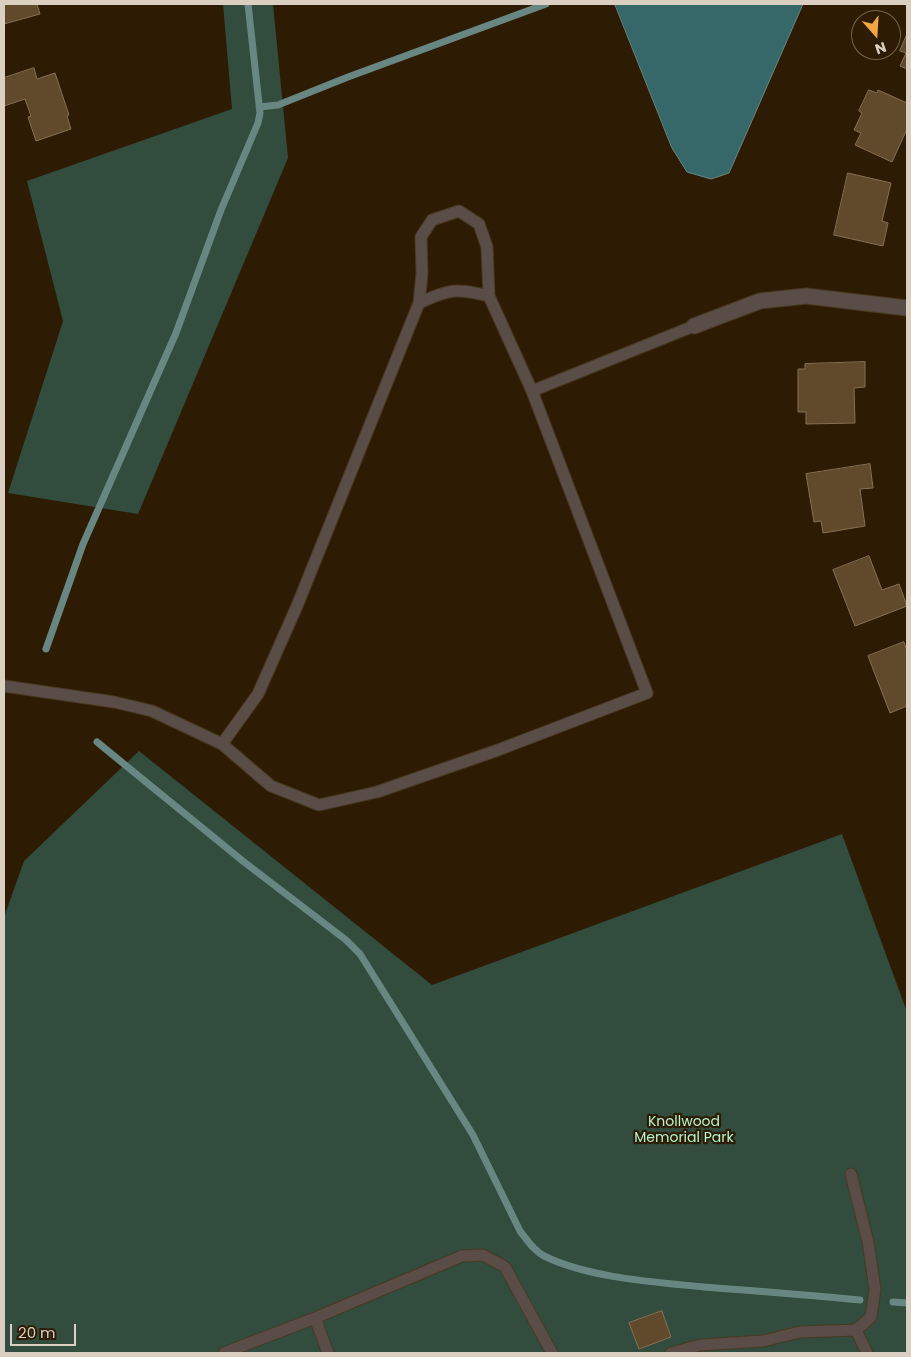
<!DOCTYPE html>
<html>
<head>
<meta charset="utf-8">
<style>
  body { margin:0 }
  #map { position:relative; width:911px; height:1357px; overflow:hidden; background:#2d1c03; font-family:Poppins,sans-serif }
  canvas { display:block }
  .frame { position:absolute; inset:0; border:5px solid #dbcfc1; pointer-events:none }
  .north { position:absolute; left:851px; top:10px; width:50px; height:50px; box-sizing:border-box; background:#2d1c03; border:1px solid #73644f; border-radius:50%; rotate:161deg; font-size:14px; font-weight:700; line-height:20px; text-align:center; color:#dbcfc1 }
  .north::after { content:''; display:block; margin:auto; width:18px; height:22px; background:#f2a541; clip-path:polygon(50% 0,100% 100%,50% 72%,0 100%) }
  .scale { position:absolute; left:10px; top:1324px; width:66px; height:22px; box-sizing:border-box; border:2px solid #dbcfc1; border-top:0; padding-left:6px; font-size:15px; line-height:18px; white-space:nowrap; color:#dbcfc1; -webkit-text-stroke:4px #2d1c03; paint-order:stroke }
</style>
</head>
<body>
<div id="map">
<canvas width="911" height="1357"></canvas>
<div class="frame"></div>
<div class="north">N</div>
<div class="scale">20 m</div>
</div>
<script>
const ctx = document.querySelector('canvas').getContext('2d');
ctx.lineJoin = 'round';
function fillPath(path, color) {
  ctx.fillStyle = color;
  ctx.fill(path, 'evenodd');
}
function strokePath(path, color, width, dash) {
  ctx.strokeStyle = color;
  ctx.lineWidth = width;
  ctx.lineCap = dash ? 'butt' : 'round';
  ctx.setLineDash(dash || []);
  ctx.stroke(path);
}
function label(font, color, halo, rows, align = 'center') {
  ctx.font = font + ' Poppins,sans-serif';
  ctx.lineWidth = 4.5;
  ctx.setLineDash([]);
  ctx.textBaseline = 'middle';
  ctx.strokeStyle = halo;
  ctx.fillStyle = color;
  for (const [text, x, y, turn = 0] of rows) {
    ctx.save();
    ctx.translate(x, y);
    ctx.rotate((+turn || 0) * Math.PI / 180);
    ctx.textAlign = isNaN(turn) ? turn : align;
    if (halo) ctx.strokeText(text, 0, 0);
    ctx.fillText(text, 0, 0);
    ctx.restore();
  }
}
fillPath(new Path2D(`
  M223,4H273L288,158L138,514L8,493L63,321L27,181L232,109Z
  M139,751L432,985L842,834L907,1012V1353H4V917L24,861Z`), '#324c3e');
const water = new Path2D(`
  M615,4H803L729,173L711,179L687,172L672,148Z`);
fillPath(water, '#366869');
strokePath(water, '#688783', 1);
strokePath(new Path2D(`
  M259,107L278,105L348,77L546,4
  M46,649L83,544L176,333L221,210L258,123L260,113L248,4
  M97,742L244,862L346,940L360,954L473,1135L520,1231C527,1240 534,1251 544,1256C589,1278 654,1282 704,1287C756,1291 808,1295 860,1300
  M893,1302L907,1303`), '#688783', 7);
const building = new Path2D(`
  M4,4H37L40,14L4,24Z
  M907,34V69L900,66L906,53L900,51Z
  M34,68L37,79L55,73L69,115L67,116L71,129L36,141L28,117L31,116L25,99L4,106V78Z
  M869,90L877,93L878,90L907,103V129L892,162L855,145L861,133L854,130L862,113L859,111Z
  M848,173L891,183L882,221L888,223L883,246L834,235Z
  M865,362V387L854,388L855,423L806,424V412H798V369H805V364Z
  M870,464L873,488L860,489L865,526L823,533L821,521L814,522L806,474Z
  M869,556L882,590L899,584L907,606L855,626L833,570Z
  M904,642L907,651V706L890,713L868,656Z
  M662,1311L671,1337L639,1349L629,1323Z`);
fillPath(building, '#614a2c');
strokePath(building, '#857055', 1);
const lane = new Path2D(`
  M419,303C449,289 457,288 489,296
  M532,391L694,326
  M4,686L114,702L152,711L222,744L271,786L319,805L377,792L498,750L647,693L532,391L489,296L487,247L479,224L459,211L432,220L421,237L422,274L419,303L297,606L258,694L222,744
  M851,1174L868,1242L875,1289L871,1317L856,1330L867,1353
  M315,1318L328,1353
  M224,1353L315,1318L462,1256L483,1255L505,1267L552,1353
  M671,1353L700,1345L763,1341L800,1332L856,1330`);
const street = new Path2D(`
  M694,326L760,301L806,296L907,308`);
strokePath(lane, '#493921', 13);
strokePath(street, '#493921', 17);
strokePath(lane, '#5a4c47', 11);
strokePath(street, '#5a4c47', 15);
label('14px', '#b2f5d0', '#2d1c03', [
  ["Knollwood",684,1122],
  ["Memorial Park",684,1138]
]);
</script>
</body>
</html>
